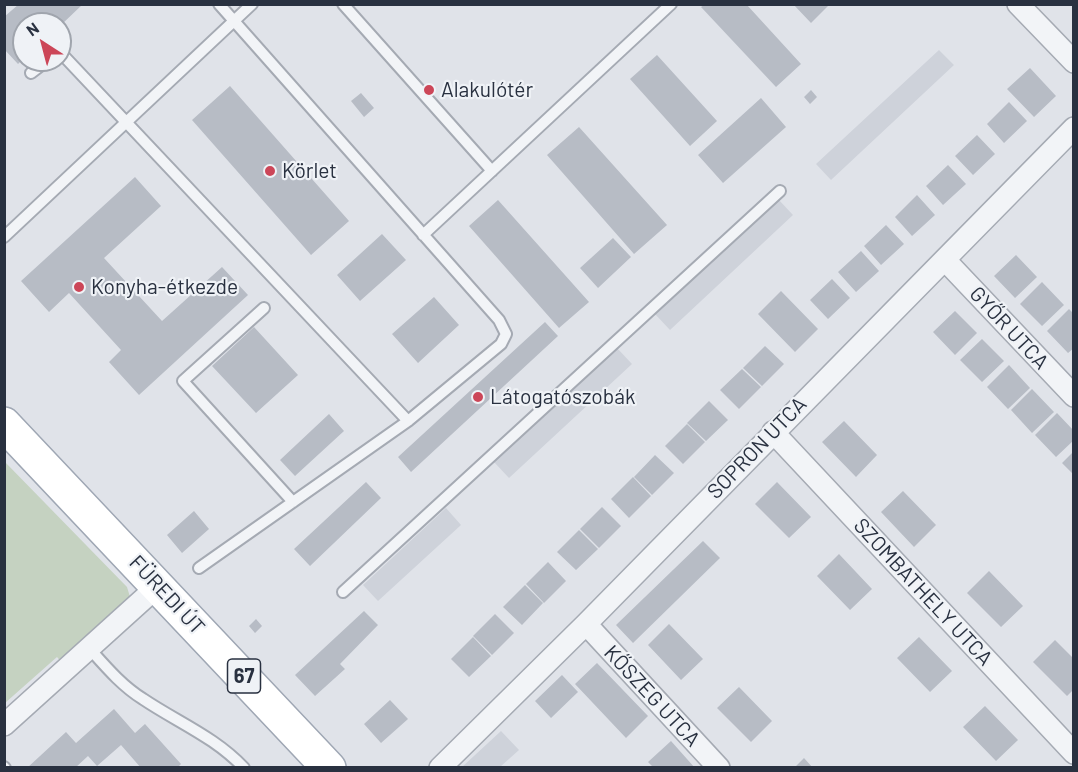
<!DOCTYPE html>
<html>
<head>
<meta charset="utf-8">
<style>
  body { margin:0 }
  #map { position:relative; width:1078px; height:772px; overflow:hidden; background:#e0e3e9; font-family:Barlow,sans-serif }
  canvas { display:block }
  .frame { position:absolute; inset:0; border:6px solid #293140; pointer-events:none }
  .north { position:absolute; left:12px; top:12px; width:60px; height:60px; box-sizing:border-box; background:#eff2f6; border:2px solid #a0a5ad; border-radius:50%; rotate:324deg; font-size:16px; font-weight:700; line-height:24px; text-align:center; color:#293140 }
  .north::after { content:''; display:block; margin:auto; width:21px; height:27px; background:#cc4658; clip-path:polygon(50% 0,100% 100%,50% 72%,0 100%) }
</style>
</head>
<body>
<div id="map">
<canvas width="1078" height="772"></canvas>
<div class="frame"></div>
<div class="north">N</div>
</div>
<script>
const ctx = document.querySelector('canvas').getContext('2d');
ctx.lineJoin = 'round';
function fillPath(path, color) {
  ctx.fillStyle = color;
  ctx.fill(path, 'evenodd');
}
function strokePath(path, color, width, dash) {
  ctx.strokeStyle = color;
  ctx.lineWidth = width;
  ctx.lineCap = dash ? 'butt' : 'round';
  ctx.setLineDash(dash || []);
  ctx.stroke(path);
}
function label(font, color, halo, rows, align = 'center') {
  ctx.font = font + ' Barlow,sans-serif';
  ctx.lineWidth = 4.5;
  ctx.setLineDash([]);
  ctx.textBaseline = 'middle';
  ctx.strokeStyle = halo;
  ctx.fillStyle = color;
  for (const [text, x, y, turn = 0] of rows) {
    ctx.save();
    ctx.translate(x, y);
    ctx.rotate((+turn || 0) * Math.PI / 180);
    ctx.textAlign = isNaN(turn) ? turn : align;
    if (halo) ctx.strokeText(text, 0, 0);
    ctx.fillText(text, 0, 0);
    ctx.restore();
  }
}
fillPath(new Path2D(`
  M939,50L954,65L831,180L816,164Z
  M778,199L793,215L670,330L655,314Z
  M617,348L632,364L509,478L494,462Z
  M446,508L461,525L378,601L363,585Z
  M501,731L519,750L500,767H462Z`), '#ced2da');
fillPath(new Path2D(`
  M5,462L127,587L130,597L125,608L63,664L57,657L5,703Z`), '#c5d2c1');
fillPath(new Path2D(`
  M19,4H83L60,26L24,24V58L18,64L4,49V17Z
  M793,4H830L811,23Z
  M704,5H747L801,64L776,87L701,7Z
  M657,55L717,121L690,146L630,79Z
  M1030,68L1056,96L1034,117L1007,89Z
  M230,86L349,221L311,255L192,120Z
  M811,90L817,97L810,104L804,97Z
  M361,93L374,108L364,117L351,101Z
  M761,98L786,127L723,183L698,155Z
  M1009,102L1027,121L1004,143L987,124Z
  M579,127L667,225L634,254L547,155Z
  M977,135L995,154L973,175L955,156Z
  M948,165L966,184L943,205L926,186Z
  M135,177L161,206L104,258L162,321L222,267L248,295L139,395L109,362L121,350L69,293L49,312L21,281Z
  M917,195L935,215L912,236L895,217Z
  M498,200L589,302L559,328L469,226Z
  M886,225L904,244L881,265L864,246Z
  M382,234L406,260L360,301L337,275Z
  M613,238L631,257L598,288L580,268Z
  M861,251L879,271L856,292L838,272Z
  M1016,255L1037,277L1015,298L994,276Z
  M832,279L850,298L828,319L810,300Z
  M1042,282L1064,305L1042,326L1020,304Z
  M781,291L818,329L795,352L758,314Z
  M434,297L459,325L418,363L392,334Z
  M1069,309L1074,314V348L1068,353L1047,331Z
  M955,311L977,333L955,355L933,332Z
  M545,322L558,336L411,472L398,457Z
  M254,327L298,375L256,413L212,366Z
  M982,339L1004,361L982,382L960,360Z
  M765,346L784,364L762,386L743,368Z
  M1009,365L1030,388L1008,409L987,387Z
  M742,369L761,387L739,409L720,390Z
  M1032,389L1054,412L1032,433L1011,410Z
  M709,401L728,420L706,441L687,423Z
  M1057,413L1074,431V440L1056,457L1035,435Z
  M329,414L344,431L295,476L280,460Z
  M844,421L877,455L856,477L822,442Z
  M687,424L705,442L683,464L665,446Z
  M1074,451V475L1062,463Z
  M655,455L674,473L652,495L634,477Z
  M633,477L651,496L629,518L611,499Z
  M366,482L381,498L310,566L294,549Z
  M777,482L811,517L789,538L755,504Z
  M903,491L936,525L914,547L881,512Z
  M602,507L621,526L599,548L580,529Z
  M194,511L209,529L182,553L167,535Z
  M579,530L598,549L576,570L557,552Z
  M703,541L720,558L633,643L616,625Z
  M839,554L872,589L850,610L817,576Z
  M548,562L566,581L544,603L526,584Z
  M989,571L1023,606L1001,627L967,593Z
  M525,585L543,603L522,625L503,607Z
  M364,611L378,625L340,664L345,669L315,696L295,675Z
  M495,614L514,633L492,655L473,636Z
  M256,619L262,626L255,633L249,626Z
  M669,624L703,659L681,680L648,645Z
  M473,637L491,656L469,677L451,659Z
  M919,637L952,671L930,692L897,658Z
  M1055,640L1074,659V689L1067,696L1033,662Z
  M597,663L648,716L626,738L575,684Z
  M562,675L578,692L551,718L535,701Z
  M739,687L772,721L751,742L717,708Z
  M390,700L408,719L381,743L364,724Z
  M985,706L1018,740L996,761L963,727Z
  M114,709L135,733L145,724L181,764L177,768H141L121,745L97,766L88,756L75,768H27L66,732L76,743Z
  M671,741L695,768H654L648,762Z
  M804,758L813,768H794Z`), '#b7bcc5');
const service = new Path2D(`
  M219,4L499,320L506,334L501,344L408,421
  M343,4L492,171
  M60,52L408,421L199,568
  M31,73L48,60
  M423,235L671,4
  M4,237L252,4
  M264,308L183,381L293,502
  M343,592L780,191
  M89,648C106,667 122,686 143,699C177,722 215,737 244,768
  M4,767L5,768`);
const minor = new Path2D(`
  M1018,4L1074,62
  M945,260L1074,396
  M773,432L1074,753
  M586,624L719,768
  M4,725L159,585
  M440,768L586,624L1074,128`);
const primary = new Path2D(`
  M4,424L329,768`);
strokePath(service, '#a5aab3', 14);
strokePath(minor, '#a5aab3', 24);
strokePath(primary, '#9fa7b4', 36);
strokePath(service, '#f2f4f7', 10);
strokePath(minor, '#f2f4f7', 21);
strokePath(primary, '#fff', 33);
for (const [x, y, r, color] of [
  [429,90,6,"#cc4658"],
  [270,171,6,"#cc4658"],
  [79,287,6,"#cc4658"],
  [478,397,6,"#cc4658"]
]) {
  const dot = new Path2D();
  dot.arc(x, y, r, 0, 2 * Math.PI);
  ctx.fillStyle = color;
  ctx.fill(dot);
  strokePath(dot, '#eff2f6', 2);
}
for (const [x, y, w] of [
  [244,676,33]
]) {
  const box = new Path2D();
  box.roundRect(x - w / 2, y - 17, w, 34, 4.5);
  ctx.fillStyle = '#eff2f6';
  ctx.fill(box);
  strokePath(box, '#293140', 1.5);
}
label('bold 20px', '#293140', null, [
  ["67",244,676]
]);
label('21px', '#293140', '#eff2f6', [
  ["Alakulótér",441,90],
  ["Körlet",282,171],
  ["Konyha-étkezde",91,287],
  ["Látogatószobák",490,397]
], 'left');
label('21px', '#293140', '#eff2f6', [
  ["GYŐR UTCA",1009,328,47],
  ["SOPRON UTCA",757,448,-46],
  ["SZOMBATHELY UTCA",923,592,47],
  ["FÜREDI ÚT",167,595,47],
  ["KŐSZEG UTCA",652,696,47]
]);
</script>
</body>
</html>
